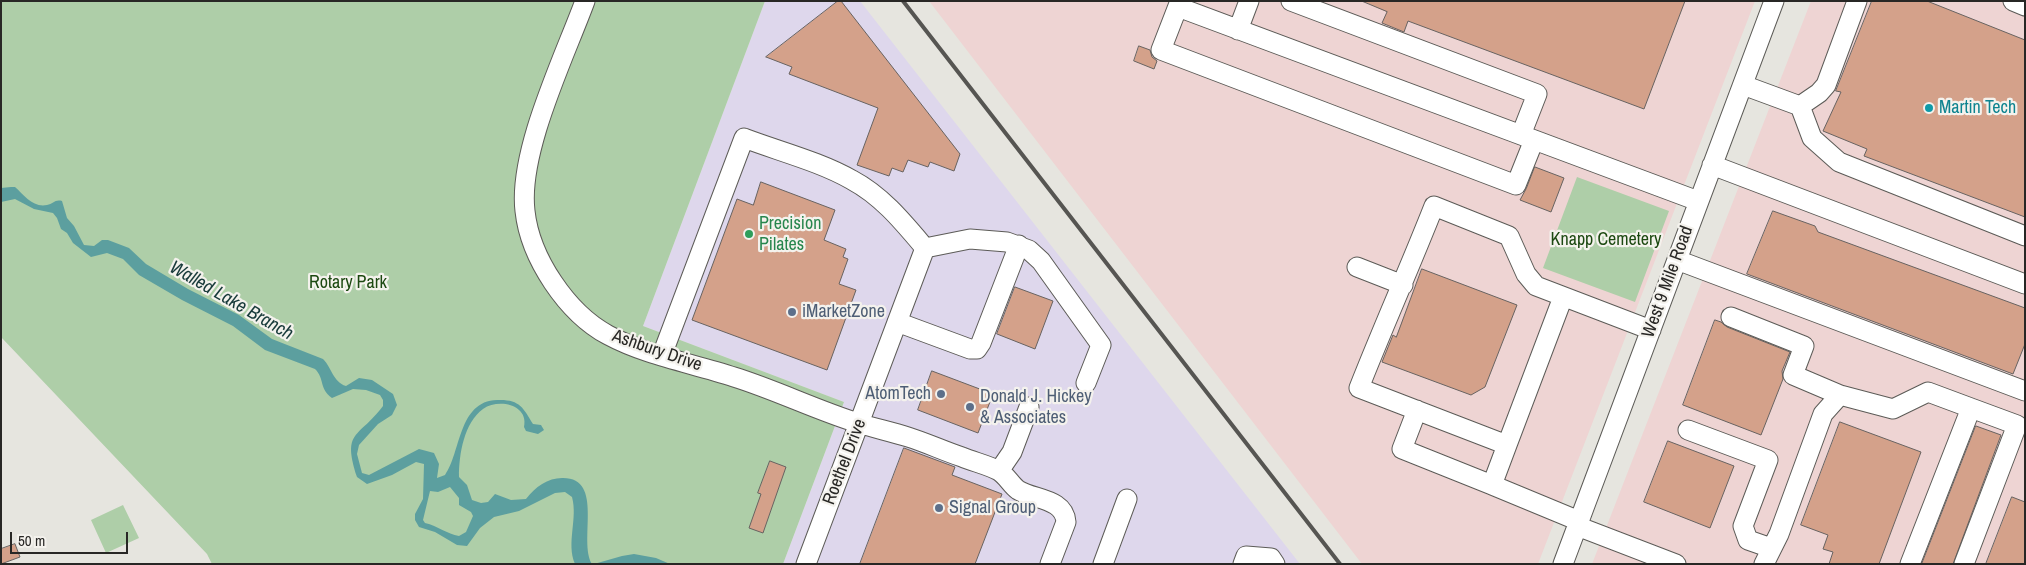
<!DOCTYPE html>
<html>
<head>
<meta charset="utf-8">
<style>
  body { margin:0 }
  #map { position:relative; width:2026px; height:565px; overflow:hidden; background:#e6e5df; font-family:"Archivo Narrow",sans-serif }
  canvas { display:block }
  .frame { position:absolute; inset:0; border:2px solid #282725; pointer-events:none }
  .scale { position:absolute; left:10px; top:532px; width:118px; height:22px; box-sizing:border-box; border:2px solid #282725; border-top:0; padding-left:6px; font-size:15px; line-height:18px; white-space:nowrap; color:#282725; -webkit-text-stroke:4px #f4f2ed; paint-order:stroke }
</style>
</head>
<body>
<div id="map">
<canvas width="2026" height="565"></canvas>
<div class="frame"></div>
<div class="scale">50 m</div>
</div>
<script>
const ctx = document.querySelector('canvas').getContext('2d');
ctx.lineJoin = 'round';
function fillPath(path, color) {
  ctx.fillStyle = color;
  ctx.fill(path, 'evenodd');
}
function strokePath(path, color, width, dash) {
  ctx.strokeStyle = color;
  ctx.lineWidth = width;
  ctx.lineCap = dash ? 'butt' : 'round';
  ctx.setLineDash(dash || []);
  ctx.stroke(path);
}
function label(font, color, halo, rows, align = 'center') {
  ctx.font = font + ' "Archivo Narrow",sans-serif';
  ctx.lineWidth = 4.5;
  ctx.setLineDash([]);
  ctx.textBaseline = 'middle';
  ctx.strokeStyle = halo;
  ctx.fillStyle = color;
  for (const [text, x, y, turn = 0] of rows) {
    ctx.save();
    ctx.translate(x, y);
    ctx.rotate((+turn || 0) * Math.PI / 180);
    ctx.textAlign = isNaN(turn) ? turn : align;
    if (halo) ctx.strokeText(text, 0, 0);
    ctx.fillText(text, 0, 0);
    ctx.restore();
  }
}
fillPath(new Path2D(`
  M765,1H860L1300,564H783L844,402L643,326Z`), '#ded7ec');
fillPath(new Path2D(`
  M929,1H1755L1538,564H1362Z
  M1811,1H2025V564H1592Z`), '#eed4d3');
fillPath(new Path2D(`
  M1,1H765L643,326L844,402L783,564H212L207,554L1,337Z
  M1577,177L1669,211L1635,302L1543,268Z
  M123,505L139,538L106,553L91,520Z`), '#aecea8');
fillPath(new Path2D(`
  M11,187H15C24,195 33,208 47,205C53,204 55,199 62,201L67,218L74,226L84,245L94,246L102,240H108L129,248L146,264L188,289L239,315L272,339L323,359C332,368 333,382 346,386L359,378L372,380L393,394L397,405L392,415L378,424L359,445L357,454L362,473L369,475L419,449L434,453L439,464L437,478L445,475C461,453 458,401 497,400C519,399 523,407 533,424L541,425L544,430L538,434L526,431L524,427C529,405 499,398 483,409C464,423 459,454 459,477L467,485L472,500L481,503L488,502L495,494L511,500L526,499C535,487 548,478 562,478C605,477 578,541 592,564H575C566,543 578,519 572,497L565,492L555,493L519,511L494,517L480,528L467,546L457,545L435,532L419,527L415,520V514L423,499L424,464L416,462L392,475L367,484L357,477C342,430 358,439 383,406V400L380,395L366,390L353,389L332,398C319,389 325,379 315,369L265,350L233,326L182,300L139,275L123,259L107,253L91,257L73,243L67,233L61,229L57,218L53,213L34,209L15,199L1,202V188ZM450,487L459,498V505L471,512L473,516L466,532L459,536C447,534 438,526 425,523L423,520L430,491L438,492Z
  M634,554L656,558L670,564H594L622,556Z`), '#5c9f9f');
const building = new Path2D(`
  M838,1H841L960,154L954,171L930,162L928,167L908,160L903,172L892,168L889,176L857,165L878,108L789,74L792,67L766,57Z
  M1362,1H1685L1644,109L1408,21L1404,32L1382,23L1387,12Z
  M1872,1H1927L2025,40V217L1864,156L1867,149L1823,131L1841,92L1836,91Z
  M1139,46L1150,50L1152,57L1157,61L1154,69L1134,61Z
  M1535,167L1564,178L1551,212L1520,200L1526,189Z
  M761,182L835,210L824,240L846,249L843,257L848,259L839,284L856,290L827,370L692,320L737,199L753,205Z
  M1773,211L1815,226L1818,232L2025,308V344L2013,374L1747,274Z
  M1422,269L1517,305L1485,387L1471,395L1382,362L1393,335L1396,337Z
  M1015,287L1053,301L1035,349L997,334Z
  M1715,320L1721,322L1727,327L1790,352L1782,371L1783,379L1761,435L1683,405Z
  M932,371L993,394L978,433L918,410Z
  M1840,422L1921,452L1879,564H1829L1833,552L1823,549L1828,535L1801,525Z
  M1976,426L2001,435L1953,564H1922Z
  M1668,441L1734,466L1710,528L1644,502Z
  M904,448L955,467L952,475L1002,494L975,564H860Z
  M770,461L786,467L763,533L749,528L761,494L758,493Z
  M2012,497L2025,502V564H1986Z
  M15,544L20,557L1,564V549Z`);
fillPath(building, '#d4a18a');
strokePath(building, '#686361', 1);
const minor = new Path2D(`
  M585,1C564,58 518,152 525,211C530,258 567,313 608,335C647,356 692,363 734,377C776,390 816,410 858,423C874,428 892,432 908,437C927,443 944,451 962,457C974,462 988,465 999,471C1007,476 1011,485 1018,490C1034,500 1064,498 1066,522L1050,564
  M1180,1L1161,50L1516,185L1534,140
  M1291,1L1537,94L1521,135
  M2013,1L2025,6
  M1178,7L1698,201
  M1238,30L1249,1
  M1743,85L1800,106L1812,138L1839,162L2025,236
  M1800,106L1819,93L1826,85L1857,1
  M1712,165L2025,284
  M925,248L970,239L1007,242L1029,250L1041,261L1101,345L1086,383
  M1677,260L2025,391
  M1357,267L1403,285
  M1731,317L1804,346L1793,375L1840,395L1893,409L1928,392L1971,408
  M897,322L970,349H977L981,343L1019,245
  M662,355L744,138C778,151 821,162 852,180C882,196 903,222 925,248
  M1417,410L1402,449L1492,485L1507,445L1359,388C1383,327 1410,267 1434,206L1509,236L1526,274L1536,286L1651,330
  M1688,430L1768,460L1743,526L1748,540L1771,548
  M1507,445L1563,297
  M999,471L1012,452L1029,407
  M1492,485L1579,521
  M1577,526L1676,564
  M806,564L925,248
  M1103,564L1127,499
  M1243,564L1246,556L1271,558L1275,564
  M1563,564L1774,1
  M1764,564L1779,534L1823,414L1840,395
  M1910,564L1971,408L2017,425L1964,564`);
strokePath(minor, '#5c5b57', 21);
strokePath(minor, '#fff', 19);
strokePath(new Path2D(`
  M903,1L1340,564`), '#565552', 4);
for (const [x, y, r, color] of [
  [1929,108,5,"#0f9aa8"],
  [749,234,5,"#2e9e5b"],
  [792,312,5,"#5c6f8a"],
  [941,394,5,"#5c6f8a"],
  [970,407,5,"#5c6f8a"],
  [939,508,5,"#5c6f8a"]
]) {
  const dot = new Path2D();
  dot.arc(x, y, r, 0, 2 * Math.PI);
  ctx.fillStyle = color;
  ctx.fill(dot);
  strokePath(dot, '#f4f2ed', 2);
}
label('18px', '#0d838f', '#f4f2ed', [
  ["Martin Tech",1939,108]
], 'left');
label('18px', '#27864d', '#f4f2ed', [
  ["Precision",759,224],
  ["Pilates",759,245]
], 'left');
label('18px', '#1c4911', '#f4f2ed', [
  ["Knapp Cemetery",1606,240],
  ["Rotary Park",348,283]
]);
label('18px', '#282725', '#f4f2ed', [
  ["West 9 Mile Road",1668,282,-70],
  ["Ashbury Drive",657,351,19],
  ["Roethel Drive",845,462,-69]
]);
label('18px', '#4e5e75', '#f4f2ed', [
  ["iMarketZone",802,312],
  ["AtomTech",931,394,"right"],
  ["Donald J. Hickey",980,397],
  ["& Associates",980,418],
  ["Signal Group",949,508]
], 'left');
label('italic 19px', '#183a3a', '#f4f2ed', [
  ["Walled Lake Branch",231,301,30]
]);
</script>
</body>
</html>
